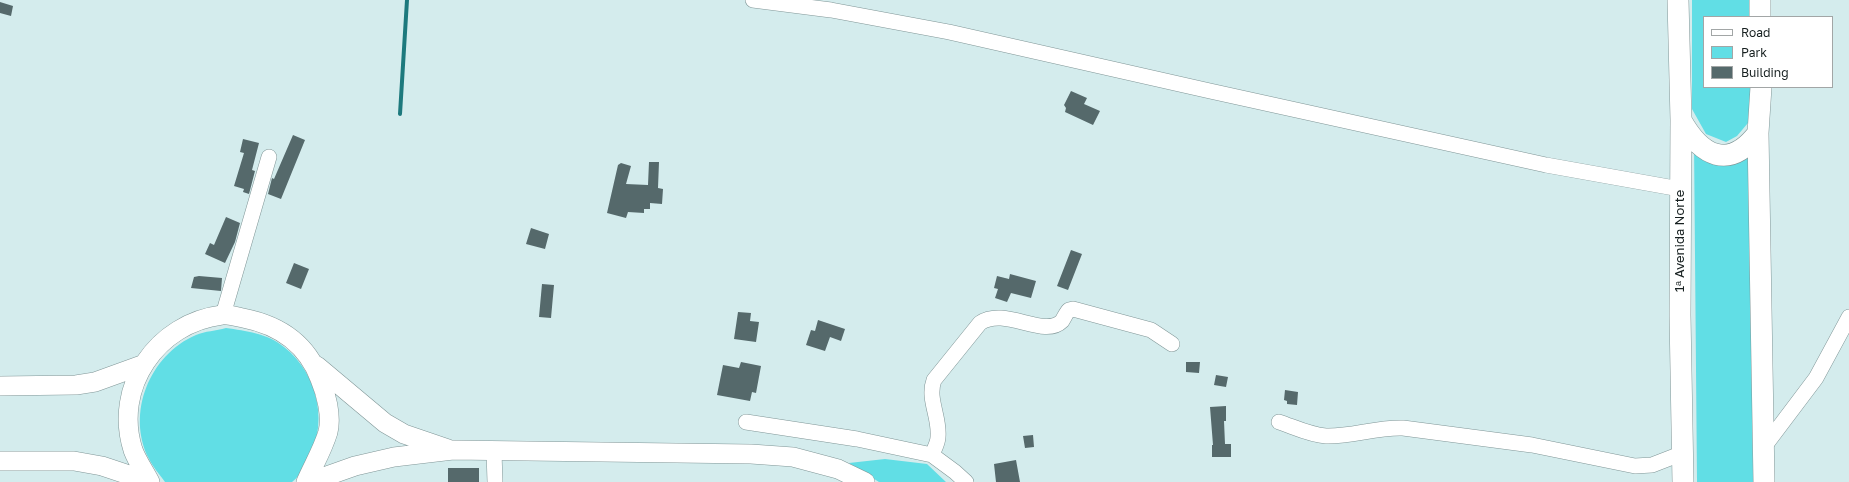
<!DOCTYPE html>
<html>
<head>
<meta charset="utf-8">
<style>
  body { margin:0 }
  #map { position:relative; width:1849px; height:482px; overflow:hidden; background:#d4eced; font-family:"Golos Text",sans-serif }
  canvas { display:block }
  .legend { position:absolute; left:1703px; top:16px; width:130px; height:72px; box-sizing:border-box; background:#fff; border:1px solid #a2a6a6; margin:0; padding:5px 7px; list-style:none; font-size:12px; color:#172020 }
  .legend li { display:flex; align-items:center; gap:8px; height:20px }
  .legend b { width:20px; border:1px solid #a2a6a6 }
</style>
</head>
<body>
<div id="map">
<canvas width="1849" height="482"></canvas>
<ul class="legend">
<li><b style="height:5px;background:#fff"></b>Road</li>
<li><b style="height:11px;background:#61dee5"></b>Park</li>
<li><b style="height:11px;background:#55696b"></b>Building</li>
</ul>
</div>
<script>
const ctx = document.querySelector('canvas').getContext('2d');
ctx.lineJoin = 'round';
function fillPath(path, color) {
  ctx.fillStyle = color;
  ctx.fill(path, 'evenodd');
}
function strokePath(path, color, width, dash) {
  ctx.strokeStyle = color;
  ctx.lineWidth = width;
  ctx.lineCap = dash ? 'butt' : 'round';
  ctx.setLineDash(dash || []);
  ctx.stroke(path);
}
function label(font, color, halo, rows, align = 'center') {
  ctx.font = font + ' "Golos Text",sans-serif';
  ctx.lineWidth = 4;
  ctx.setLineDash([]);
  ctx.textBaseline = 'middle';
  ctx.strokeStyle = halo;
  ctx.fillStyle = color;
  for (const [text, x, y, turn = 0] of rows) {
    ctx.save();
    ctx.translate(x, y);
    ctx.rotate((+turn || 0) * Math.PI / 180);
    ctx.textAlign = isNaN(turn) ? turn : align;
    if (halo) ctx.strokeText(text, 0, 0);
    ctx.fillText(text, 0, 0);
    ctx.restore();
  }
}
fillPath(new Path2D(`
  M1692,0H1752V17H1704V87H1753V117L1737,136L1726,142L1706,134L1692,109Z
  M1694,142L1727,160L1751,157L1753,482H1697Z
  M226,328C246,331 267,333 284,347C319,374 330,427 305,465C301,471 298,478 292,482H165C160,475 153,467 149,459C126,414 149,355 196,335C205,331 216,331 226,328Z
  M885,459L927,464L946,482H879L849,463Z`), '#61dee5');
strokePath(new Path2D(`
  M400,114L407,0`), '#1d797d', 4);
fillPath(new Path2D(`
  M0,2L13,6L11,16L0,13Z
  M1071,91L1087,98L1084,104L1100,111L1093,125L1065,112L1066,108L1064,105Z
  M293,135L305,140L281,199L268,194L272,178L274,179Z
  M243,139L259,143L252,170L255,171L249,194L243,192L244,189L234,186L244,153L240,152Z
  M649,162H659L658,188L663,189L662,204L650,203V209H644V213L628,212L626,218L607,213L618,165L621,163L631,166L626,184L648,185Z
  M226,217L240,223L235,242L225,263L205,254L210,243L214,245Z
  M531,228L549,234L545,249L526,244Z
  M1071,250L1082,254L1068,290L1057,286Z
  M294,263L309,269L301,289L286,283Z
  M1010,274L1036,281L1031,298L1011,293L1007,302L995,298L998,289L994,288L997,276L1009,279Z
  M199,276L222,278L221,291L191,288L194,277Z
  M542,284L554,285L551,318L539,317Z
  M738,312L751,313L750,321L759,322L756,342L734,339Z
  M818,320L845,329L841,341L830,337L825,351L806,345L811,330L815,331Z
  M741,362L761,366L756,393L752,392L750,401L717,395L723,365L739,368Z
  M1186,362H1200L1199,373L1186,372Z
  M1216,375L1228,377L1226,387L1214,385Z
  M1285,390L1298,392L1297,405L1287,404V401L1284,400Z
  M1226,406V421H1224L1225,444H1231V457H1212V445H1213L1210,407Z
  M1033,435L1034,447L1025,448L1023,436Z
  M1016,460L1020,482H996L994,464Z
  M448,468H479V482H448Z`), '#55696b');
const minor = new Path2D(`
  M753,0L831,10L949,32L1210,91L1546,165L1680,189
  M223,315L269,157
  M746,422L857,439L932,455L955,472L966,482
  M1279,422C1294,427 1310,435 1326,436C1351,437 1376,427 1403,428L1532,445L1635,466L1652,465L1683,453
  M1764,447L1816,378L1849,317
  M494,452L495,482
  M932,455C934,449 938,443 938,437C940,417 927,399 934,380L980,323C1005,306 1044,339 1062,321C1064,318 1066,313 1069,310L1073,309L1151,330L1172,344`);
const tertiary = new Path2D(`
  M317,366L385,423L404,434L448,449
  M0,386L76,385L95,382L142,365
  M0,461H74L102,466L150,482
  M150,482C145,472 137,461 133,450C113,387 157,323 222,315C228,314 237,317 243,318C279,325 307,344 320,379C326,393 332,416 328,432C323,449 313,466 306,482
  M310,482L355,466L394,457L453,450L751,454L793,457L838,469L865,482`);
const secondary = new Path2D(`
  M1678,0L1681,120L1680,315L1683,482
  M1760,0V17
  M1761,87L1758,133L1764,482
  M1681,120C1701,156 1729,171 1758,133`);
strokePath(minor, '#809697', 16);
strokePath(tertiary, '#809697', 20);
strokePath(secondary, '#809697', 22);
strokePath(minor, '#fff', 15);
strokePath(tertiary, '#fff', 19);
strokePath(secondary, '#fff', 21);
label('13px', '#172020', '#fff', [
  ["1ᵃ Avenida Norte",1680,241,-90]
]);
</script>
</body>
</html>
